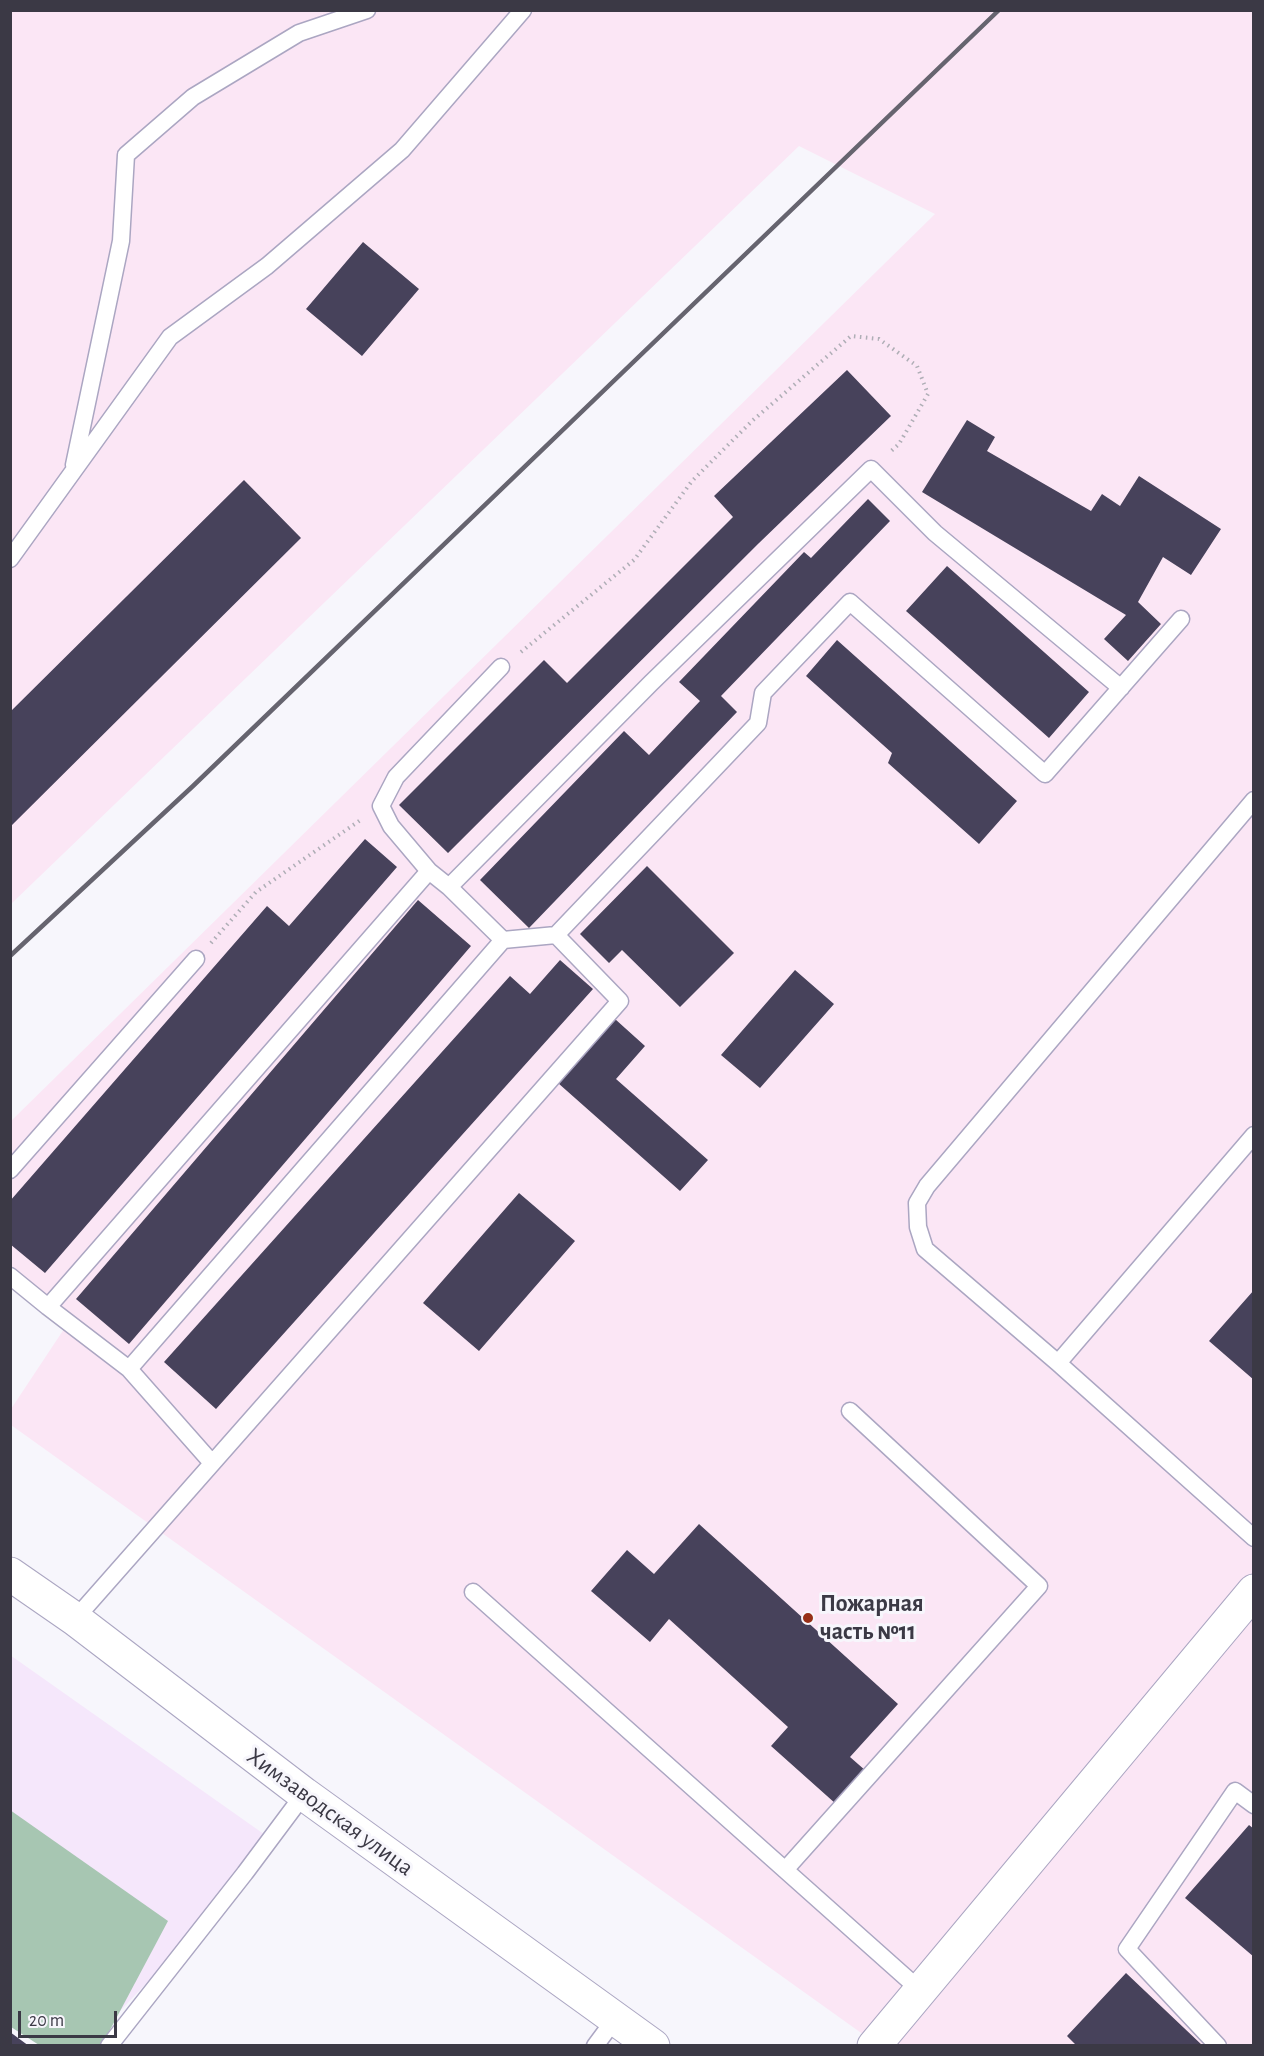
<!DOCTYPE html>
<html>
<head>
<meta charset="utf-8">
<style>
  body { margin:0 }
  #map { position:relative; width:1264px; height:2056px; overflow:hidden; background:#f7f6fc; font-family:"Alegreya Sans",sans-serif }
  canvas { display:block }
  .frame { position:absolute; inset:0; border:12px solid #3b3945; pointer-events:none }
  .scale { position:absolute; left:18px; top:2011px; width:99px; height:27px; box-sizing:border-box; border:3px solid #3b3945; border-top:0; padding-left:8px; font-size:18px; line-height:21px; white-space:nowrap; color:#3b3945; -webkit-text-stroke:4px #f7f6fc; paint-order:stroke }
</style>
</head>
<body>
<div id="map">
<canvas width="1264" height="2056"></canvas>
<div class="frame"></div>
<div class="scale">20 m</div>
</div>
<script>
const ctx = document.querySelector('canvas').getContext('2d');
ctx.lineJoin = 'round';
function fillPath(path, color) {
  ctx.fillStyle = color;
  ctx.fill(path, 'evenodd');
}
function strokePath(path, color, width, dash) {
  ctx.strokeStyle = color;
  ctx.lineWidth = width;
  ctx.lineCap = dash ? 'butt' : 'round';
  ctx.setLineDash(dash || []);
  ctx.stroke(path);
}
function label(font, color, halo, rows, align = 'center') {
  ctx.font = font + ' "Alegreya Sans",sans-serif';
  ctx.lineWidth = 6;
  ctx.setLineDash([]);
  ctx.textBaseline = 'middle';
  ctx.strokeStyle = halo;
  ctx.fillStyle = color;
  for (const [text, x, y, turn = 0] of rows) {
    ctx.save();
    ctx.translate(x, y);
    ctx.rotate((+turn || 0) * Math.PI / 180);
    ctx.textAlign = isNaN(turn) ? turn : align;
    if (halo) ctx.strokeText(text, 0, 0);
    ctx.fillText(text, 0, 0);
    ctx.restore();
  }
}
fillPath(new Path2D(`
  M10,1655L278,1844L88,2045L11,2011Z`), '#f5e7fb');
fillPath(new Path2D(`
  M11,11H1253V2045H878L11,1425V1409L68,1323L11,1282V1121L935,214L799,146L11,904Z`), '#fbe6f5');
fillPath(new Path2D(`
  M10,1810L168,1921L102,2045H39L11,2027Z`), '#a7c6b2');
fillPath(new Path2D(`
  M363,242L419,289L362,356L306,309Z
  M847,370L891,416L759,543L448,853L399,805L544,660L567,683L733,517L714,496Z
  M967,420L995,437L987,451L1091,511L1102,494L1120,506L1139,476L1221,529L1191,575L1163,557L1138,602L1161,624L1128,661L1104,639L1126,615L922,492Z
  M244,480L301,538L10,827V712Z
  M868,499L890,521L721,696L737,712L529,928L480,880L624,731L649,755L700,701L679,682L804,552L811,558Z
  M947,566L1089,692L1049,738L906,611Z
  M837,640L1017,801L979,844L888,763L892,753L806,676Z
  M365,839L397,867L45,1273L10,1244V1201L267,906L289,926Z
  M647,866L734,953L680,1007L622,950L609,963L580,934Z
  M418,900L471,946L129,1344L76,1299Z
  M560,960L593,989L216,1409L164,1362L510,976L530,994Z
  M795,970L834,1004L760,1088L721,1055Z
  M615,1019L645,1046L616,1079L708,1160L680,1191L558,1083Z
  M519,1193L575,1241L479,1351L423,1303Z
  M1254,1290V1380L1209,1341Z
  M699,1524L898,1704L850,1757L866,1771L836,1804L771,1746L788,1727L669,1619L650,1642L591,1591L627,1550L654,1574Z
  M1249,1825L1254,1829V1957L1185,1898Z
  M1126,1973L1203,2046H1077L1067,2036Z
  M10,2032L29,2046H10Z`), '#47425b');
const lane = new Path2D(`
  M74,465L121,241L126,155L193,97L299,33L367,10
  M10,559L170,337L267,266L402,150L523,10
  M1254,800L927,1186L917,1203L918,1227L925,1249L1058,1363L1254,1538
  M449,887L651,683L871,469L935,533L1121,688
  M556,935L758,723L763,693L850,602L1045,774L1181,619
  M10,1170L196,959
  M10,1276L48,1307L129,1369L212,1463
  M48,1307L429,871
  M1058,1363L1254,1135
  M129,1369L503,940
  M473,1592L921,1991
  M75,1619L620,1001L556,935L503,940L449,887L429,871L391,826L381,806L396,777L501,667
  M785,1870L1039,1586L850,1411
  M109,2046L245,1873L304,1794
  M595,2046L615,2019
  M1218,2046L1127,1949L1235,1791L1254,1805`);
const street = new Path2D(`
  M874,2046L1254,1591`);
const secondary = new Path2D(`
  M10,1574L75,1619L304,1794L653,2046`);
strokePath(lane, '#aba6c2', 19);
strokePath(street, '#aba6c2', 35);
strokePath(secondary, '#aba6c2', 35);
strokePath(new Path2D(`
  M521,652L634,560L692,481L752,421L851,336L879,339L917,366L928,394L899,444L889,453
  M211,943L256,892L362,819`), '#afaeb6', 4, [1.5, 4.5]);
strokePath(lane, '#fff', 16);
strokePath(street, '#fff', 33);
strokePath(secondary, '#fff', 33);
strokePath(new Path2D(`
  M10,956L193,786L999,10`), '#66646f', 4.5);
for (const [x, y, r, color] of [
  [808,1618,6,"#972f17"]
]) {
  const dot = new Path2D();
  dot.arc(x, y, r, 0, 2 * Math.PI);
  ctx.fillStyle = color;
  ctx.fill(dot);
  strokePath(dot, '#f7f6fc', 2);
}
label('bold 24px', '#3b3945', '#f7f6fc', [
  ["Пожарная",820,1604],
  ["часть №11",820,1632]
], 'left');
label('24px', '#3b3945', '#f7f6fc', [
  ["Химзаводская улица",330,1812,36]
]);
</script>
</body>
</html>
